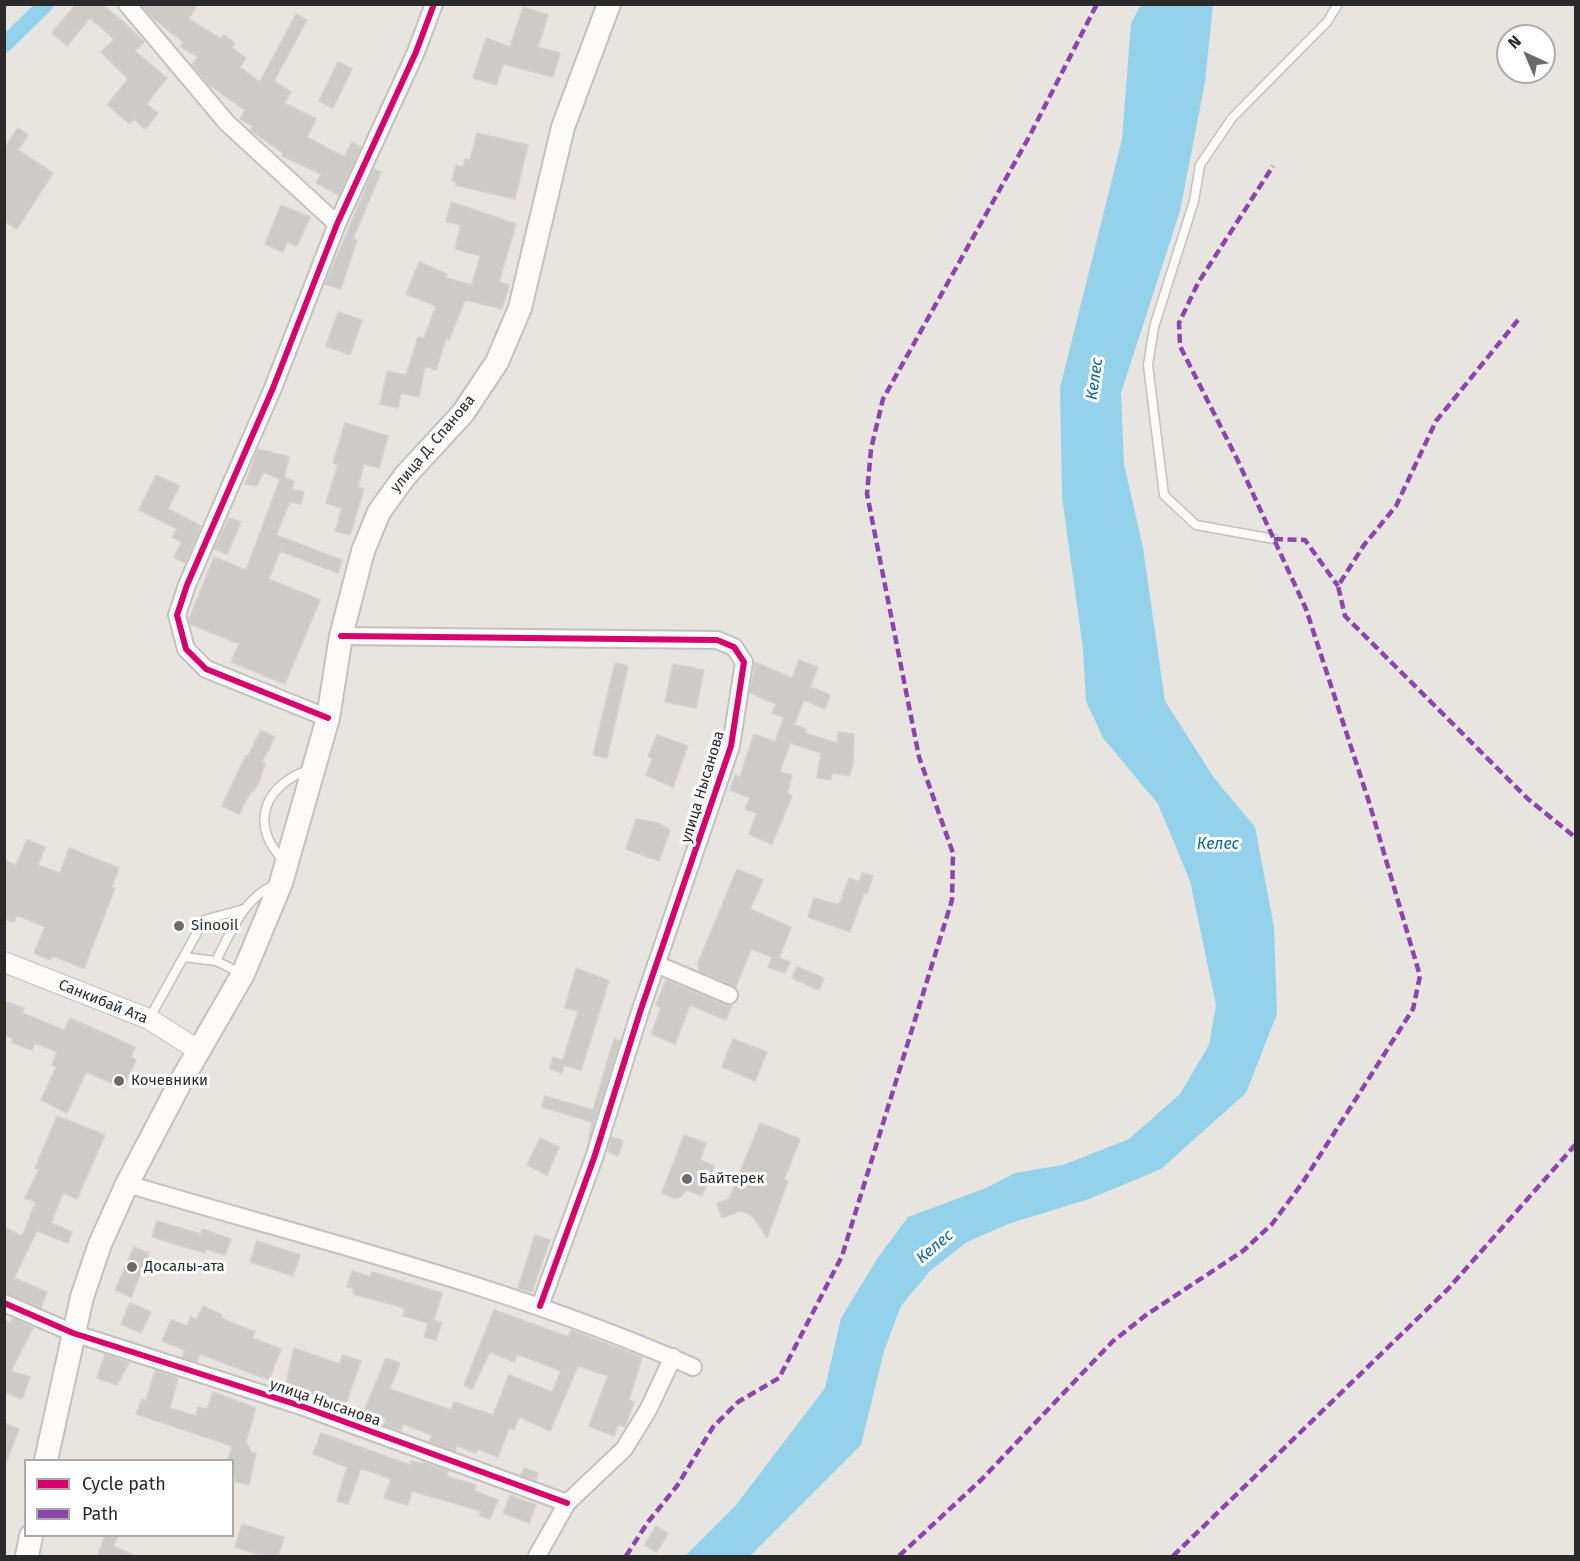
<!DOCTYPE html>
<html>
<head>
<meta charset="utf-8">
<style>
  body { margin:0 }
  #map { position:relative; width:1580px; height:1561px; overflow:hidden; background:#e8e5e0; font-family:"Fira Sans",sans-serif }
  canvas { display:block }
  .frame { position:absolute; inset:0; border:6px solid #2a2a2a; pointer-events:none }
  .legend { position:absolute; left:24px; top:1459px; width:210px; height:78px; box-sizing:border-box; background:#fff; border:2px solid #aaa; margin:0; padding:8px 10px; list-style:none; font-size:18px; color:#2a2a2a }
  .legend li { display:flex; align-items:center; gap:12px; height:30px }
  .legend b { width:30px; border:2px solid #aaa }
  .north { position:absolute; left:1496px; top:24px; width:60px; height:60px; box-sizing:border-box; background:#fff; border:2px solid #aaa; border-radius:50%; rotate:316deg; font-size:16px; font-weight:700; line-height:24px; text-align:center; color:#2a2a2a }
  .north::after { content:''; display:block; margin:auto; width:21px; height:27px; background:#6c6b6a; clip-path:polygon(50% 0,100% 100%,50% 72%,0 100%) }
</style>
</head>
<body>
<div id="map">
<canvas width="1580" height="1561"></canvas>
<div class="frame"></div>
<ul class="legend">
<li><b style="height:8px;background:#d6006c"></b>Cycle path</li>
<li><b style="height:8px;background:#8e44ad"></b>Path</li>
</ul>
<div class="north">N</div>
</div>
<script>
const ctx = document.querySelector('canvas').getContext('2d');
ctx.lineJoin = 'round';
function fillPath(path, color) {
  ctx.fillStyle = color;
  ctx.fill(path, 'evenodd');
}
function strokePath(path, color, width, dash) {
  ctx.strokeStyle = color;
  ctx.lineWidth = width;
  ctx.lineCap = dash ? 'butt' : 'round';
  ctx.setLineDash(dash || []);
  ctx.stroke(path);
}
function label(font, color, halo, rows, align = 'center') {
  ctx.font = font + ' "Fira Sans",sans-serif';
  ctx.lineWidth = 6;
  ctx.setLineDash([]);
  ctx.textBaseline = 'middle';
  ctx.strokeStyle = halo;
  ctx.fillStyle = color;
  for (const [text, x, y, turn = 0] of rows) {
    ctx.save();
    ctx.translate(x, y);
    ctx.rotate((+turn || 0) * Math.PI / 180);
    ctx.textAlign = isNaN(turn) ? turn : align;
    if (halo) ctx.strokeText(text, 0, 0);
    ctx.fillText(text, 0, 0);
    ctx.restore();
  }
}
fillPath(new Path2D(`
  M1141,5H1213L1205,82L1180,211L1121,393L1124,464L1143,548L1165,701L1214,778L1255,827L1274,927L1277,1014L1246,1093L1161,1169L1089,1199L1008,1224L967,1242L930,1271L901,1306L884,1351L861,1445L750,1556H685L736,1505L825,1388L841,1318L877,1259L908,1217L986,1188L1015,1173L1063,1165L1129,1139L1180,1094L1209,1045L1216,1005L1190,881L1158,804L1103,738L1086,701L1083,649L1062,497L1060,388L1122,139L1131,23Z`), '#93d2ea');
strokePath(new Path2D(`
  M4,45L46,4`), '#93d2ea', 16);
const building = new Path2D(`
  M76,4H101L124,22L144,42L135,51L167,78L146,104L158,113L145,129L134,119L130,124L107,105L128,79L101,52L114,39L90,18L67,46L52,33Z
  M141,4H197L189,19L221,39L224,35L235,43L232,48L246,58L240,67L260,82L296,14L307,20L274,81L291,92L284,103L316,119L307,137L344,157L352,142L361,147L339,195L316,183L321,174L282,156L283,153L250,130L253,126L240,119L245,110L208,84L192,65L198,57L180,46L183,42L153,18Z
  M523,7L548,15L538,47L560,53L553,77L503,64L496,85L473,78L486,38L510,47Z
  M338,62L352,69L333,108L319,101Z
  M18,128L28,135L18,150L53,173L17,229L4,221V148Z
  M477,133L528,145L515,199L455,185L456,182L452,181L456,165L463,167L465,159L470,160Z
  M374,169L381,172L353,239L357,240L341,289L325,284Z
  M451,202L516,224L499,282L509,285L502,309L465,300L449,340L446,338L436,370L425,366L419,397L401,393L398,408L380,404L387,371L406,375L418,337L424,338L436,306L406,294L419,262L447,274L446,278L472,285L480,256L455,249L461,225L446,222Z
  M281,205L310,217L297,246L287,242L283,252L265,244Z
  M338,312L362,320L350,355L326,346Z
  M345,423L388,436L379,468L364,464L358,487L364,489L350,535L335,531L342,508L326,503L338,464L333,463Z
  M258,449L289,457L284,478L294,481L292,489L304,492L301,504L290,502L276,535L342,560L338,573L280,551L269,579L320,600L285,684L231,662L239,644L190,624L189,619L214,557L246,570L280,479L263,472L257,486L245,484Z
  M156,475L179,486L168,509L201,526L185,563L174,557L182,542L172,537L177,529L139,510Z
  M229,518L241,522L227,554L214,549Z
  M799,660L818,667L810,687L830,695L825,709L804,700L794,725L806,729L805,733L837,743L838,732L854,734L853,762L850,776L832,773L831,780L817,778L821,753L790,743L780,772L792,775L787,793L792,796L772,844L749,834L757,813L745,809L750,798L730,790L735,775L740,777L754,734L775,742L784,717L772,713L776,704L750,693L755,662L792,678Z
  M615,663L628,666L607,758L593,755Z
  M673,664L704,670L696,708L665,702Z
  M261,730L275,737L262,762L265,763L259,782L253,792L251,791L239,814L222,806L246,755L248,756Z
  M657,735L688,746L673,787L646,775L653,758L648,757Z
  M636,819L658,823L670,830L659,861L626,849Z
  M27,840L45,847L38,865L60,873L69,848L119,868L112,887L115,888L84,968L52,956L51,960L34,953L45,927L17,915L14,922L4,919V860L16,865Z
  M737,869L763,880L750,909L791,927L779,958L790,962L785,973L768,967L772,957L751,949L736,987L699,971L698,963Z
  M862,873L873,876L867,894L864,893L850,932L808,917L814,898L839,905L849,878L859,882Z
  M797,967L824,978L819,990L792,978Z
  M576,968L609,981L581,1070L564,1065L562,1073L550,1069L553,1057L563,1060L578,1011L565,1008Z
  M666,980L725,1005H732L726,1020L690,1005L675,1044L651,1034L661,1008L656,1005Z
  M4,1001L24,1008L22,1013L64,1030L70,1018L135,1047L131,1057L136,1060L123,1088L86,1072L67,1113L41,1100L56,1067L52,1065L57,1052L35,1043L32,1050L11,1042L13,1039L4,1035Z
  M614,1039L620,1041L588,1143L592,1122L542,1107L545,1096L593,1110Z
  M733,1039L767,1052L755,1081L722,1067Z
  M57,1116L105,1135L77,1199L63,1193L51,1223L72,1232L68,1243L37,1231L14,1278L47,1292L41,1308L4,1293V1227L22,1236L36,1202L25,1198L39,1169L35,1168Z
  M760,1123L800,1139L784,1180L788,1181L767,1238L755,1219L749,1214L740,1211L722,1218L717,1203L729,1199Z
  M684,1135L706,1143L700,1160L714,1166L702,1196L687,1190L680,1197L674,1198L662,1193Z
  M612,1137L623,1141L618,1156L607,1151Z
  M540,1138L559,1147L547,1175L527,1165Z
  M157,1221L201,1234L202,1229L231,1239L225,1255L206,1249L205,1253L152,1237Z
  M535,1235L550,1240L532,1292L518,1288Z
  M257,1241L300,1255L293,1276L250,1262Z
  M134,1247L149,1253L131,1297L115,1290Z
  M352,1271L370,1277L372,1272L442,1293L434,1320L442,1323L436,1340L424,1337L428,1323L403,1316L405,1308L353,1294L354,1289L347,1287Z
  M130,1303L151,1312L141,1333L121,1324Z
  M203,1306L222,1315L221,1318L255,1332L252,1338L281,1349L269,1380L200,1354L197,1362L182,1357L185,1350L162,1341L171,1320L187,1326L191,1317L197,1319Z
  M494,1310L569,1337L571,1330L642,1357L629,1400L634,1402L625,1427L618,1425L614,1436L589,1426L608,1376L578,1366L550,1431L519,1417L514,1430L509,1428L498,1457L477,1449L476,1453L457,1446L455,1451L429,1442L432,1435L403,1424L401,1431L384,1425L386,1419L364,1411L386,1358L400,1363L390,1389L451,1410L454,1402L493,1415L509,1375L552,1392L561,1371L517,1354L514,1362L490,1352L472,1389L464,1385Z
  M13,1318L33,1328L11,1371L30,1377L22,1399L4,1392V1320L10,1323Z
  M294,1348L340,1364L342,1355L361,1361L345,1406L286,1384Z
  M105,1354L129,1363L117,1385L97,1378Z
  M155,1371L178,1378L170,1408L196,1416L198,1407L207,1409L213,1392L256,1408L246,1441L251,1452L256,1453L249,1485L236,1482L232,1461H228L232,1446L136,1414L142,1399L146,1401Z
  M4,1423L19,1429L6,1463L4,1462Z
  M321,1433L410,1465L412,1461L422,1464L423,1462L448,1471L446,1476L476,1485L475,1491L498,1500L490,1519L479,1515L481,1511L412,1491L408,1505L384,1498L391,1479L361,1468L348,1504L337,1501L347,1467L313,1454Z
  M524,1468L538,1473L536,1480L521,1475Z
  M510,1495L536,1505L529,1523L503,1513Z
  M242,1524L284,1537L278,1557H265L235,1547Z
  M656,1526L668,1533L657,1552L645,1545Z
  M105,1536H118L113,1546L138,1557H97Z`);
fillPath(building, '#cdcbc7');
strokePath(building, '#d3d1cc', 1.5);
const service = new Path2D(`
  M1274,539L1196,525L1164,495L1148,365L1154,327L1194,201L1200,165L1232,118L1327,22L1338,4
  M284,861C248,825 264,784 311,769
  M184,957L216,961L241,973
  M216,961C231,932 243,899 274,885
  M149,1019L204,920L244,909`);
const minor = new Path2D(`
  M127,4L227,123L337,224
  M341,636L717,640L734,647L744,662L731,746L640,1012L594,1158L540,1306
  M328,718L206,669L186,649L177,615L187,585L273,388L337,224L416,52L434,4
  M656,964L729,995
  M127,1184C316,1240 513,1287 693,1367
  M4,1303L73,1333L304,1407L567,1503
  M537,1556L567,1503L624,1449L648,1410L673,1357`);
const tertiary = new Path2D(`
  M4,962L149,1019L198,1050`);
const secondary = new Path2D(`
  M46,1460L82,1297L100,1244L127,1184L180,1083L243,974L281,883L328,718L341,636L363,551L379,512L405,476L463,413L497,362L520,308L563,127L609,4
  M27,1556L31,1536`);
strokePath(service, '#c2c1c1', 11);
strokePath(minor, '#c2c1c1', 20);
strokePath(tertiary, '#c2c1c1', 22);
strokePath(secondary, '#c2c1c1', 26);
strokePath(service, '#fcfbfa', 8);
strokePath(minor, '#fcfbfa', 16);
strokePath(tertiary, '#fcfbfa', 20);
strokePath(secondary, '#fcfbfa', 22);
strokePath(new Path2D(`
  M1518,320L1436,421L1396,506L1364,545L1338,586L1345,616L1528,799L1576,838
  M1274,539L1305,540L1338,586
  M626,1556L648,1522L677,1486L713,1427L738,1402L779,1378L842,1256L952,900L953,853L919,757L867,494L871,449L883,399L1029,137L1097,4
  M899,1556L981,1480L1112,1342L1146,1315L1243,1251L1272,1224L1303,1182L1413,1009L1420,976L1369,802L1306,609L1237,459L1180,346L1179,323L1198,283L1273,166
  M1173,1556L1448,1289L1576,1144`), '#8e44ad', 4.5, [9, 4.5]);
strokePath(new Path2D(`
  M341,636L717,640L734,647L744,662L731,746L640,1012L594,1158L540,1306
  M328,718L206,669L186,649L177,615L187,585L273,388L337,224L416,52L434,4
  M4,1303L73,1333L304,1407L567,1503`), '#d6006c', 6);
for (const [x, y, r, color] of [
  [179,926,6,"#6c6b6a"],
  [119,1081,6,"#6c6b6a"],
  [687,1179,6,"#6c6b6a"],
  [132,1267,6,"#6c6b6a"]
]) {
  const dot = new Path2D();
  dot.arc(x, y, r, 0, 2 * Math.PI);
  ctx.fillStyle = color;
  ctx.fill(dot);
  strokePath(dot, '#fff', 2);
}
label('15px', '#2a2a2a', '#fff', [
  ["улица Д. Спанова",433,444,-50],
  ["улица Нысанова",703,787,-73],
  ["Санкибай Ата",103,1002,22],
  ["улица Нысанова",325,1403,19]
]);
label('15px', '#2a2a2a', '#fff', [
  ["Sinooil",191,926],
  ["Кочевники",131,1081],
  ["Байтерек",699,1179],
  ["Досалы-ата",144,1267]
], 'left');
label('italic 16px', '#0d679b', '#fff', [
  ["Келес",1095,379,-82],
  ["Келес",1218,845],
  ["Келес",935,1247,-40]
]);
</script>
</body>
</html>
